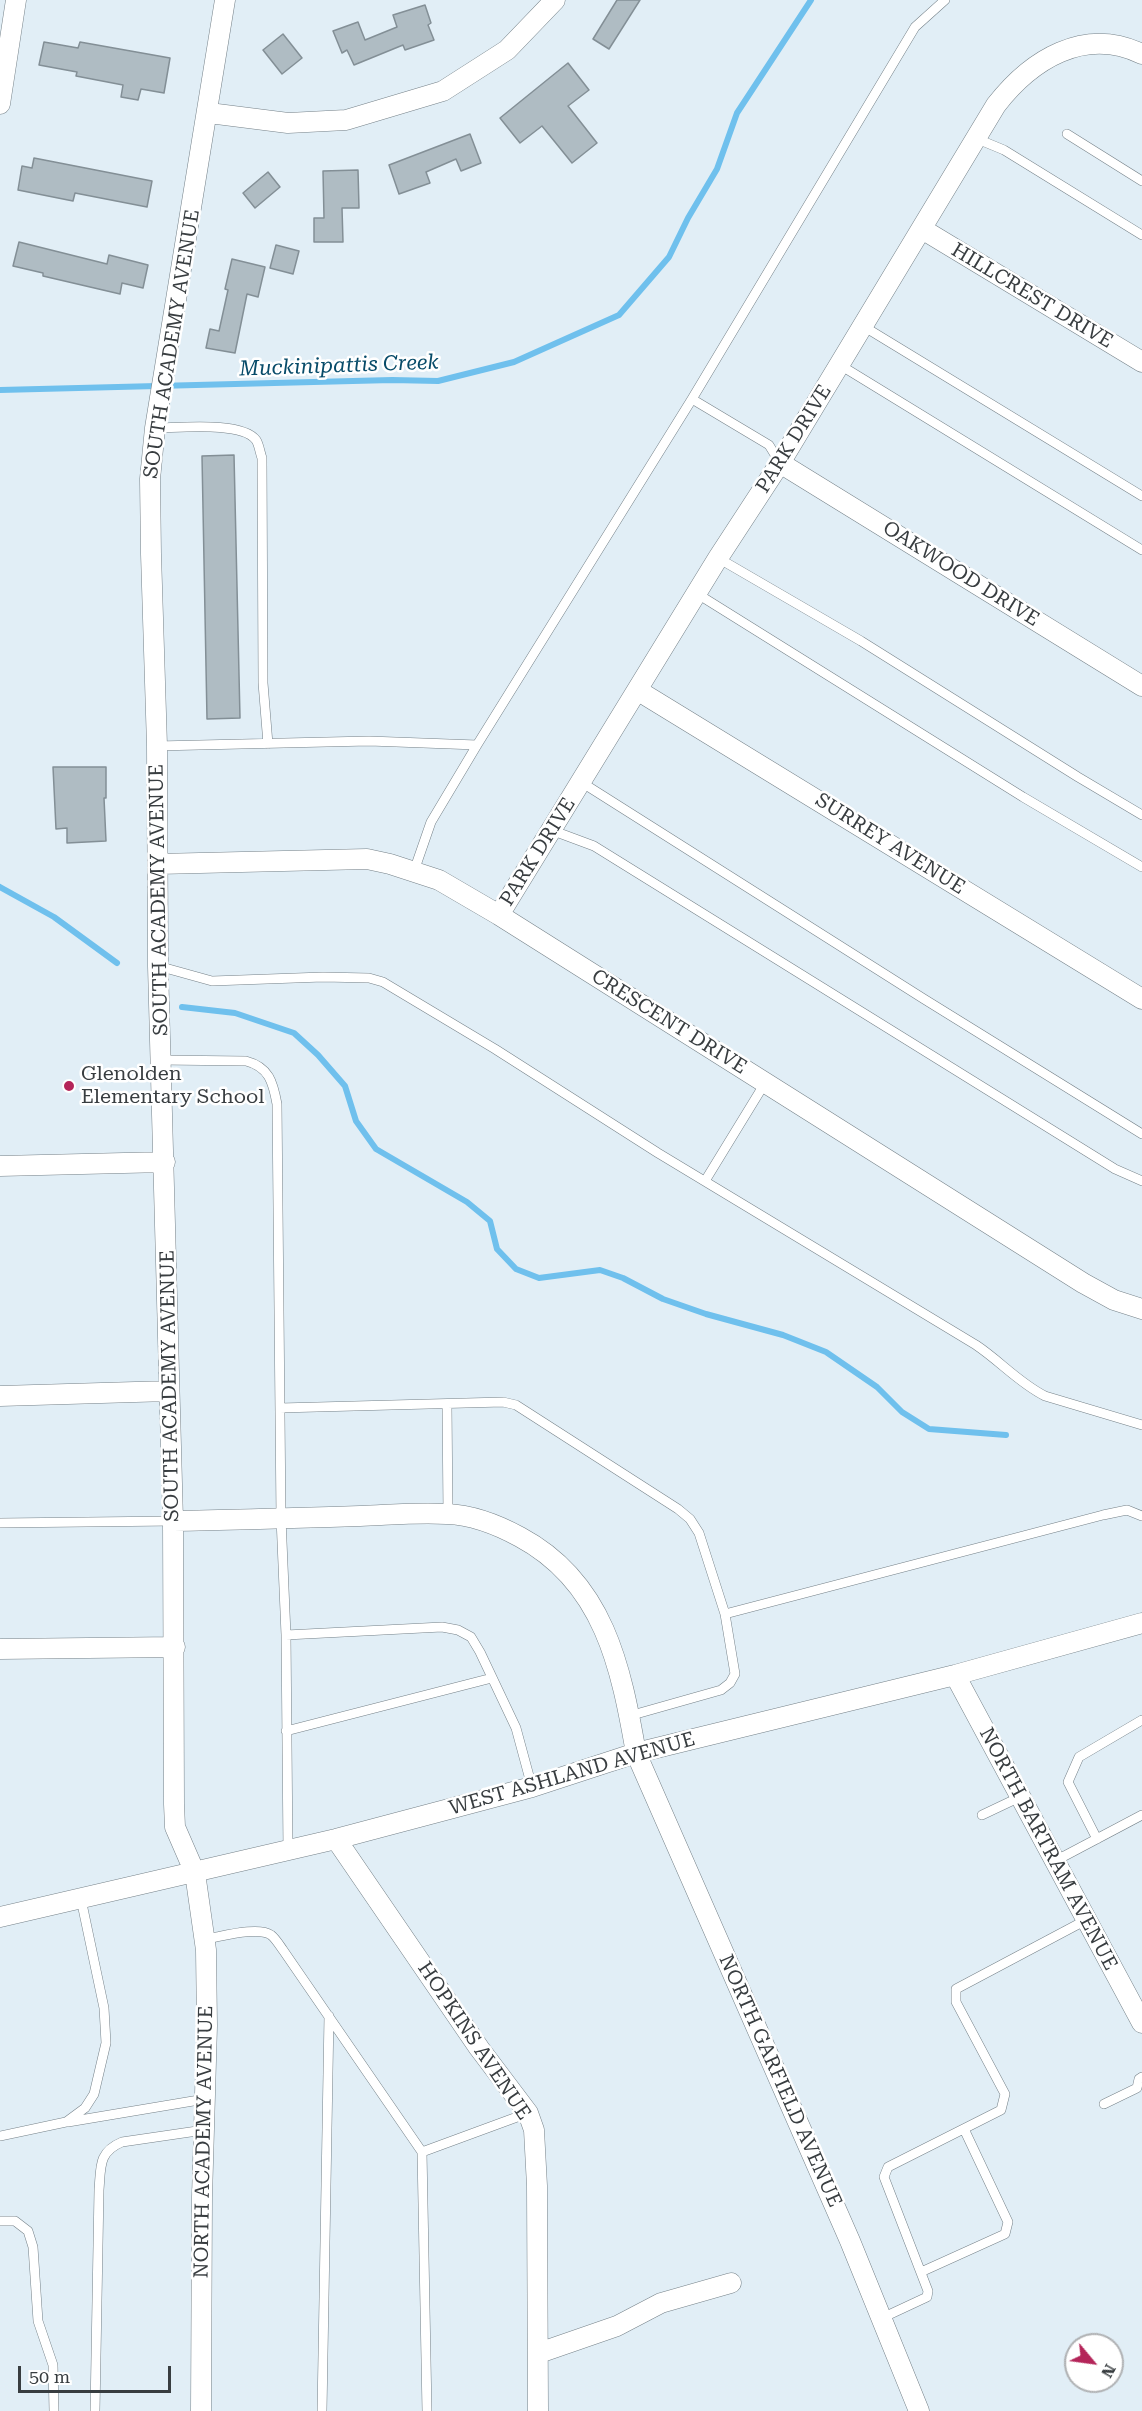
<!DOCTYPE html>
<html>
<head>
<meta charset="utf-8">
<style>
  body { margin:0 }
  #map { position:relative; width:1142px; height:2411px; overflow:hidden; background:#e1eef6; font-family:"Roboto Serif",serif }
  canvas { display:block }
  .north { position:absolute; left:1064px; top:2333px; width:60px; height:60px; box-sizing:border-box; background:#fff; border:2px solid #afb1b3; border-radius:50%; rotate:119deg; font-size:16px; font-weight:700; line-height:24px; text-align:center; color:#383d40 }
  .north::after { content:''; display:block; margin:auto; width:21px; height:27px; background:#b42559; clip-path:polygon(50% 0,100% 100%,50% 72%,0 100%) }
  .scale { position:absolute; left:18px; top:2366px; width:153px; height:27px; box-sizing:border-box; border:3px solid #383d40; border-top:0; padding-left:8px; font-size:18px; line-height:21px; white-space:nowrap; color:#383d40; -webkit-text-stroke:4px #fff; paint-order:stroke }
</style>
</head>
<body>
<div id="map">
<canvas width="1142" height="2411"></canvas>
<div class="north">N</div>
<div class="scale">50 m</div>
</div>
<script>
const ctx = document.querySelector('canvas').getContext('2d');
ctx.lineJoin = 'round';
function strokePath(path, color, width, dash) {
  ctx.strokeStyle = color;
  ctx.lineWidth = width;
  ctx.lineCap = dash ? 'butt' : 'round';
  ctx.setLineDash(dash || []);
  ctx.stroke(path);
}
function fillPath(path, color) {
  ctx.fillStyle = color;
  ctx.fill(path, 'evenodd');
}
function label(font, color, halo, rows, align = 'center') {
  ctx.font = font + ' "Roboto Serif",serif';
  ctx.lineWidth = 5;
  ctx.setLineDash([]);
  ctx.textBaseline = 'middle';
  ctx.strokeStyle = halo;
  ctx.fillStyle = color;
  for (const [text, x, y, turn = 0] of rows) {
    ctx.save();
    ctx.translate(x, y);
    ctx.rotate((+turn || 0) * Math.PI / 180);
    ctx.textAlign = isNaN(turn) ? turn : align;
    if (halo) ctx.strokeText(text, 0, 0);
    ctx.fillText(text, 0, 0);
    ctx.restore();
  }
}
strokePath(new Path2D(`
  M0,390L392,380L438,381L514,362L619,315L669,257L688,218L717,169L737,113L811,0
  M0,887L54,917L117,963
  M182,1007L235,1013L294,1033L318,1055L345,1086L356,1121L376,1149L467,1202L490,1221L497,1249L516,1269L539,1278L600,1270L623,1278L663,1299L706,1314L783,1335L826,1352L877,1387L902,1412L929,1429L1006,1435`), '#6fc0ed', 6);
const building = new Path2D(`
  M617,0H640L609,49L593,39Z
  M425,5L431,23L428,25L434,40L405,50L403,45L354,65L347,50L342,53L333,31L358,22L365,40L397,27L393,15Z
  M283,34L302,58L282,74L263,50Z
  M44,42L78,48L80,42L170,58L164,93L141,89L138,100L121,97L123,85L76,76L77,72L39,65Z
  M568,63L589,90L568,106L597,143L572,163L542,126L520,143L500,118Z
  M470,134L481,163L461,171L456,159L426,172L430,183L399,194L389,165Z
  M34,158L152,181L147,207L75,193L73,201L18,190L22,166L32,168Z
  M358,170L359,208H342L343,242H314V218H324L323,171Z
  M268,172L280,187L255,208L243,193Z
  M19,242L107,264L109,255L148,265L143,288L122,283L120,294L43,276V273L13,266Z
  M276,245L299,251L293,274L270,268Z
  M232,259L265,267L258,297L247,294L235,353L206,348L210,329L219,331L228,290L225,289Z
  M234,455L240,718L207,719L202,456Z
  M53,767H106V798H104L106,841L67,843V828L56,829Z`);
fillPath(building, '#afbcc3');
strokePath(building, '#838f96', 1.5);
const lane = new Path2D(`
  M1067,134L1142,181
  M975,138L1004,150L1142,235
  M863,326L1142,496
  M840,365L1142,550
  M692,399L769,445L780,463
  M155,428C178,428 242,421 256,440C259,444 260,453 262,458L263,683L268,744
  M718,558L861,641L1078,777L1142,815
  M696,593L1023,797L1142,867
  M157,746L369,741L477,745
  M581,782L924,999L1142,1134
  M551,830L594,846L1115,1169L1142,1181
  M414,871L431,822L477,745L692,399L915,27L945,0
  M158,966L212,981L323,977L369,978L383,982L495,1049L658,1153L976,1345C1000,1361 1019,1383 1045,1396L1142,1425
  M161,1060L246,1061C269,1067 273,1082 277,1104L281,1518L286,1635L288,1851
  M705,1181L765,1083
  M447,1405L448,1514
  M280,1408L503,1402L516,1405L678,1509L690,1519L699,1533L725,1614L735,1674L730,1683L721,1690L629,1716
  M0,1523L173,1521
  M725,1614L1103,1515L1127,1510L1142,1516
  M286,1635L442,1627L458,1630L471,1637L480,1652L516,1728L532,1787
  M286,1731L492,1678
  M982,1815L1020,1797
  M1097,1839L1068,1782L1079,1757L1142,1720
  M1055,1861L1142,1815
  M205,1939C220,1937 258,1926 271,1935C276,1939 280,1946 283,1950L422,2152L427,2411
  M1104,2104L1137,2088L1139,2079L1142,2077
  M68,2122L205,2099
  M0,2136L66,2122L85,2108L94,2094L106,2043L104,2008L81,1899
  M422,2152L528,2113
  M0,2221H15L28,2231L33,2247L38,2321L53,2365L54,2411
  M921,2272L1005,2234L1008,2222L964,2129
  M882,2318L927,2297L928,2291L884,2177L888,2167L1001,2110L1005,2094L956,2002V1989L1086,1920
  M95,2411L99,2190C101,2167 98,2152 122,2142L204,2130
  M322,2411L329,2016`);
const street = new Path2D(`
  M0,104L16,0
  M209,113L288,123L346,120L443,91L507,50L555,0
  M922,229L1142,362
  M780,463L1142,686
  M637,690L1142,999
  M158,864L367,859L390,864L439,880L499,915L1083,1283L1114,1300L1142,1309
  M499,915L718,558L780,463L996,105C1031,60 1084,26 1142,54
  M0,1166L165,1162
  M0,1396L169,1391
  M173,1521C236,1520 298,1518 360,1516C389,1515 419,1512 447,1514C473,1515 498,1525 520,1537C604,1582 621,1667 636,1753L850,2241L919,2411
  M0,1649L175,1647
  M955,1675L1142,2023
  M336,1839L479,2048L528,2113L534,2130L537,2186L538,2411
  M0,1917L336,1839L532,1787L636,1753L955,1675L1142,1623
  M539,2353L617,2326L661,2303L731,2283
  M201,2411L202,2197L207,2026L206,1950L195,1873L175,1827L174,1804L173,1521L158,966L157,746L151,554L150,479L155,428L225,0`);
strokePath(lane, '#758188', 10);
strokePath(street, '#758188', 21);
strokePath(lane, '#fff', 9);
strokePath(street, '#fff', 20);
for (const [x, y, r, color] of [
  [69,1086,6,"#b42559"]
]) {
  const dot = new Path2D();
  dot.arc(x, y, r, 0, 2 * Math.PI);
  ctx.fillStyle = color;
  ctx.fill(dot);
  strokePath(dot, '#fff', 2);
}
label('20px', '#383d40', '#fff', [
  ["HILLCREST DRIVE",1032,296,31],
  ["SOUTH ACADEMY AVENUE",172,344,-81],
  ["PARK DRIVE",794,439,-58],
  ["OAKWOOD DRIVE",961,574,32],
  ["SURREY AVENUE",890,844,32],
  ["PARK DRIVE",538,852,-58],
  ["SOUTH ACADEMY AVENUE",159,900,-91],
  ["CRESCENT DRIVE",669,1022,32],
  ["SOUTH ACADEMY AVENUE",170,1386,-91],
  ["WEST ASHLAND AVENUE",572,1774,-16],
  ["NORTH BARTRAM AVENUE",1048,1849,62],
  ["HOPKINS AVENUE",474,2041,56],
  ["NORTH GARFIELD AVENUE",780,2081,66],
  ["NORTH ACADEMY AVENUE",204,2142,-89]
]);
label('20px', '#383d40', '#fff', [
  ["Glenolden",81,1074],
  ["Elementary School",81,1097]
], 'left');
label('italic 21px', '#074b69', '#fff', [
  ["Muckinipattis Creek",339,366,-2]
]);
</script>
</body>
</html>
